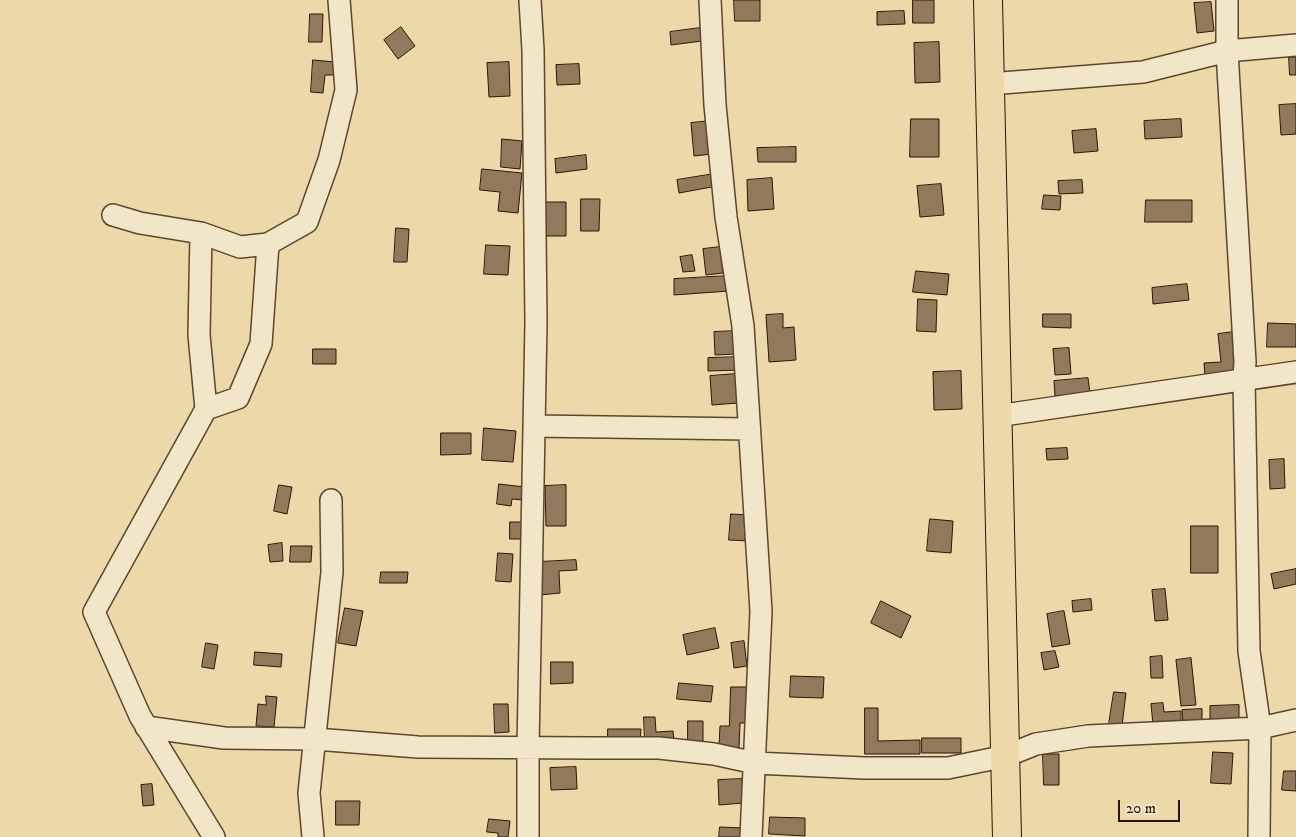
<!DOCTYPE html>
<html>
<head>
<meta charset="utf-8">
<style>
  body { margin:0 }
  #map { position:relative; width:1296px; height:837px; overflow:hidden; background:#ebd9aa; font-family:"IM FELL DW Pica",serif }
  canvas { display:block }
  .scale { position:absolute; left:1118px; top:800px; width:62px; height:22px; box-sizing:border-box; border:2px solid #2e1405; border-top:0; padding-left:6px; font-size:15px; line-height:18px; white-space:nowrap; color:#2e1405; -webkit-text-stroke:4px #f2e6c8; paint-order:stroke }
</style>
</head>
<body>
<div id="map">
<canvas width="1296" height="837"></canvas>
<div class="scale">20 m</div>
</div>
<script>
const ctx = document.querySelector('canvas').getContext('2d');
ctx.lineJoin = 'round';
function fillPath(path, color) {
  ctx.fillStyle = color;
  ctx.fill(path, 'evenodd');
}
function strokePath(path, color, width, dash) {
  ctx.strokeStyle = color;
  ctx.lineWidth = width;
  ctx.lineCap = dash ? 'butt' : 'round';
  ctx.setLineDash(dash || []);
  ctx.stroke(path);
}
const building = new Path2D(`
  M734,0H760V21H735Z
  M913,0H934V23H913Z
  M1211,2L1214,31L1197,33L1194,3Z
  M904,11L905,24L877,25V12Z
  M310,14H323L322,42H309Z
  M401,27L415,46L398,59L384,40Z
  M700,28L702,41L671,45L670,32Z
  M939,42L940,82L915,83L914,43Z
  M1289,57H1296V75H1290Z
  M313,60L335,62L334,75H325L323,93L311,92Z
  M509,62L510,96L489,97L487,63Z
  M579,64L580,84L557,85L556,65Z
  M1296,104V134L1281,135L1279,105Z
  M911,119H939V157H910Z
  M1181,119L1182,137L1145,139L1144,121Z
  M710,121L712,154L694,156L691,123Z
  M1096,129L1098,151L1074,153L1072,131Z
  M502,139L522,141L520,169L501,167Z
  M796,147V162H758L757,148Z
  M586,155L587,169L556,173L555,159Z
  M482,169L522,173L518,213L498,211L500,192L480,190Z
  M714,174L717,186L679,193L677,180Z
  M772,178L774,209L748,211L747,180Z
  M1082,180L1083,193L1059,194L1058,181Z
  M941,184L944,215L920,217L917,186Z
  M1044,195L1061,196L1060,210L1042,209Z
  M581,199H600L599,231H581Z
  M1146,200H1192V222H1145Z
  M542,202H566V236H543Z
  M396,228L409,229L407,262H394Z
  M486,245L510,246L508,275L484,274Z
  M720,247L723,273L706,275L703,249Z
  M692,255L695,271L683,272L680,257Z
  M916,271L949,274L947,295L913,292Z
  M728,276L729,291L674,295V279Z
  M1187,284L1189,300L1153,304L1152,288Z
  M918,299L937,300L936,332L917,331Z
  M783,314V328L794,327L796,360L769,362L766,315Z
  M1043,314H1071V328L1043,327Z
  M1268,323L1296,324V347H1267Z
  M735,331L736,354L715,355L714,332Z
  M1234,332L1238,374L1205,377L1204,363L1221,362L1218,334Z
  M1069,348L1071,374L1055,375L1053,349Z
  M313,349H336V364H313Z
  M740,357V370L708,371V358Z
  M961,371L962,409L934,410L933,372Z
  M736,374L738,403L712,405L710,376Z
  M1088,378L1090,393L1055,396L1054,381Z
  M484,428L516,431L513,462L482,460Z
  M441,433H471V454L441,455Z
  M1067,448L1068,459L1047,460L1046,449Z
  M1284,459L1285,488L1270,489L1269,460Z
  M499,484L525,487L523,500L512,499L511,506L497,504Z
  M279,485L292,487L287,514L274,511Z
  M566,485V526H546L545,486Z
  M731,514L750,515L749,541L729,540Z
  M930,519L953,521L951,553L927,551Z
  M510,522H522V539H510Z
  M1191,526H1218V573H1191Z
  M282,543L283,561L270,562L268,545Z
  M291,546H312L311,562H290Z
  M498,553L513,554L511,582L496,581Z
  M576,560L577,570L559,571L560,593L540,595L539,562Z
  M1296,569V584L1274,589L1271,574Z
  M381,572H408L407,583H380Z
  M1165,589L1168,620L1155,621L1152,590Z
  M1091,599L1092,610L1073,612L1072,601Z
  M881,601L911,616L901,638L871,623Z
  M345,608L363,611L356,646L338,643Z
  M1064,611L1070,644L1052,647L1047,614Z
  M715,628L719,648L687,655L683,635Z
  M744,641L747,666L734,668L731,643Z
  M206,643L218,645L214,669L202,667Z
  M1055,651L1059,667L1044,670L1041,653Z
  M255,652L282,654L281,667L254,665Z
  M1162,656L1163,678H1151L1150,657Z
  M1191,658L1196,705L1181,706L1176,660Z
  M551,662H573V683L551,684Z
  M791,676L824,677L823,698L790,697Z
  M679,683L713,686L711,702L677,699Z
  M731,687H753L751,723H740L739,748L719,747L720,726H729Z
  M1114,692L1126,693L1122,726L1109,724Z
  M266,696L277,697L274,727L256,726L258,704L266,705Z
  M1163,703L1164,712L1181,711V723L1153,725L1151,704Z
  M494,704H508L509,732L495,733Z
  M1239,705V720L1210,721V706Z
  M865,708H878V741L920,740V754H865Z
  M1202,709V721L1183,722L1182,710Z
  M644,717H655L656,732L673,731L674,742L645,744Z
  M688,721H703V744H688Z
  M608,729H641L640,743H608Z
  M922,738H961V753H922Z
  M1213,752L1233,753L1231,784L1211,783Z
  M1043,754H1059V785H1044Z
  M576,767L577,789L551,790L550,768Z
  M1284,771H1296V791L1282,790Z
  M742,779L743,803L719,805L718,780Z
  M152,784L154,805L143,806L141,785Z
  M336,801H360L359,825H336Z
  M770,817L805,818V836L769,834Z
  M489,819L510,821L508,837H498V833L487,832Z
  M720,827L743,828L742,837H719Z`);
fillPath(building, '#907a5b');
strokePath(building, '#2e1405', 1);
const street = new Path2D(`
  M710,0L715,105L726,217L743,326L761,611L751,837
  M1227,0V51L1245,362L1244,379L1249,651L1260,728L1259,837
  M989,84L1143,72L1227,51L1296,45
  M113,215L140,223L201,233L240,247L268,244
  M201,233L199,335L206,409
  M997,416L1296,372
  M534,426L749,429
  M146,727L224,738L315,739L418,747L589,748H659L714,754L755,763L864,768H948L1006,756L1036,744L1088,736L1260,728L1296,720
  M214,837L140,716L94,612L206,409L238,398L261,344L268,244L307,222L329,160L346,90L339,0
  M313,837L309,793L332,572L331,500
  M528,837V748L536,322L533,50L530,0`);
const highway = new Path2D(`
  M988,0L1007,837`);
strokePath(street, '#5d452e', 24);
strokePath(highway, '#2e1405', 30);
strokePath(street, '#f2e6c8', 21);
strokePath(highway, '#ebd9aa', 28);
</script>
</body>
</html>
